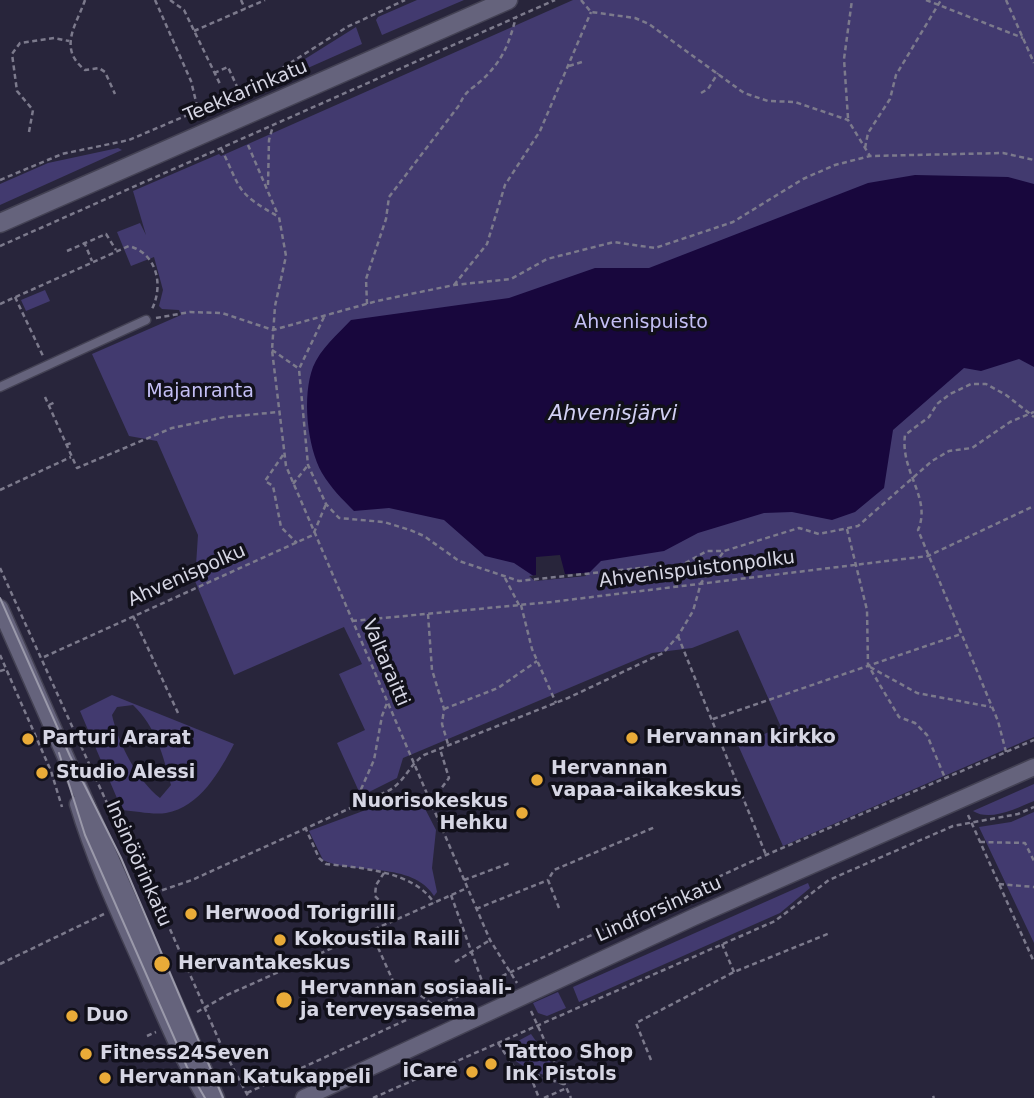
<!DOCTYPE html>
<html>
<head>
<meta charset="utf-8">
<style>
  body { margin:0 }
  canvas { display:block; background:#28253b }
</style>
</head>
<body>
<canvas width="1034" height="1098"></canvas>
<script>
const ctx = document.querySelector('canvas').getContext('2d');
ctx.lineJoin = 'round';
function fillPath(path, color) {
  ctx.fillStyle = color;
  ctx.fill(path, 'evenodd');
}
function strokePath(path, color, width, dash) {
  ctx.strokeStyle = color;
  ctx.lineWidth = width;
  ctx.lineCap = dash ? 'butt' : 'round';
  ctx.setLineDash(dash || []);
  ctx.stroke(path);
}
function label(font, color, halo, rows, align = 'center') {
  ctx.font = font + ' "DejaVu Sans",sans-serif';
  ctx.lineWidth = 7;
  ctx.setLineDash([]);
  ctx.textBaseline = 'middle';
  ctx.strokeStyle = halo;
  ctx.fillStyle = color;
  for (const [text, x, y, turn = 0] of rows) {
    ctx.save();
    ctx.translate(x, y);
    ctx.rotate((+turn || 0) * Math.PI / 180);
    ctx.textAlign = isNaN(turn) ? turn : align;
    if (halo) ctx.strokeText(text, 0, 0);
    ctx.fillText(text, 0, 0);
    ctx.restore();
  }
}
fillPath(new Path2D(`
  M417,0H464L382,35L376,20L378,17Z
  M573,0H1034V737L783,846L738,745L781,727L738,630L692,648L652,653L403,758L397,778L361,796L337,743L365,730L339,674L362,664L344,627L234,675L195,581L198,535L157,441L129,436L92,354L181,315L179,310L162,309L159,306L163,290L154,257L131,266L117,232L140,223L146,235L133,191L219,154L221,156Z
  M356,27L362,44L292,75L287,74L289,69Z
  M118,148L122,150L0,205V184L48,163Z
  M45,290L50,301L26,311L21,300Z
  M112,695L234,744C220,771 200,807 166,813C153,815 136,811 122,810L80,711ZM133,705C156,727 163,755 171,785L160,798C137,780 118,743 112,715L117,707Z
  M1034,784V801C1017,808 990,822 973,811Z
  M403,792L420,799L436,830L432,868L437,892L434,896C413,861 353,875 323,860L309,831L363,811L387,796Z
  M1034,812V943L979,827L1011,822Z
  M808,883L810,888L780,913L579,1002L573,987Z
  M558,992L566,1008L547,1016L538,1013L533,1003Z
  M531,1034L550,1061L555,1078C536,1073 515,1066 505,1048Z`), '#423a6f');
fillPath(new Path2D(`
  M915,175L1008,177L1034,184V367L1019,359L981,371L964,368L893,430L884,488L855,512L832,520L792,512L764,513L698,533L664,551L601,561L589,573L535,577L514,563L485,556L444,520L389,508L354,511C342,499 331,488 322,473C307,446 302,396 313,367C320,349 338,334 351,320L509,298L595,268H649L868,183Z`), '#18073d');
fillPath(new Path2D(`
  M560,555L565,574L586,573V576L535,581L529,576L536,575V557Z`), '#28253b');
const lane = new Path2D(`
  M0,387L146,320`);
const street = new Path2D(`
  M0,608L216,1098
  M78,804C95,861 120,914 144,968C163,1012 181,1056 206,1098
  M304,1098L694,917L1034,767`);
const secondary = new Path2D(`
  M0,223L508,0`);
strokePath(lane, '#444254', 11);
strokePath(street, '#444254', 19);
strokePath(secondary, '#444254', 21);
strokePath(new Path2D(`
  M85,0C77,24 57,48 85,70L99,68L105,72L115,94
  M155,0L191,81L200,118
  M170,0L184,10L220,84
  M241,0L245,9
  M581,0L591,12L635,18L649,24L744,93L768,101L795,102L848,120L870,156
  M926,0L1023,38
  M1006,0L1034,63
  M194,31L265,0
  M569,66L582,62
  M214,73L228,67L239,91
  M701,93L708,89L718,73
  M848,118L844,59L852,0
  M29,132L33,110L17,91L12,54L20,43L54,38L69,41
  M248,145L278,215
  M221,148C242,191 235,192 279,217L286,256L275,306L272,350L286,466L490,940L517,983
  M865,148L868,133L890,99L896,75L941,0
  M0,180L62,154L129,140L197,111L265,79L347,27L405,0
  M268,185L269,140L273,126
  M84,242L92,261
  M0,246L555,0
  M67,251L106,234L116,250
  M454,285L487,244L505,185L540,131L591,12
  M15,297L43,356
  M0,304L129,246C158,254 164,287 151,311
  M367,304L366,279L386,219L389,197L460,104C465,91 472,89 482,80C503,60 509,44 516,17
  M324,317L299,369L308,465L326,504L339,518L384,522L410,530L424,536L459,561L519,581L649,567H678L707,551H724L799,528L819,534L858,526L932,461L949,451L972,448L1010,422L1034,412
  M156,318L190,312L222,313L273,330L377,301L454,285L511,279L547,259L614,242L655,248L733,222L803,179L835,165L870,156L1003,153L1034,160
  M272,350L298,368
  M45,397L77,468L172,428L225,417L279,412
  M49,405L55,402
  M66,445L73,442
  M283,455L265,481L273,486L281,527L297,543
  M293,484L308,465
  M0,490L71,457
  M847,529L867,610L868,665L899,717L915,723L927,735L945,778
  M0,568L122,836L154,893L222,1047L249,1098
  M505,578L519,605
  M521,605L532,649L556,703
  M428,614L432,670L444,709L442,724L448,744
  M133,616L178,713
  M352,621L551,602L928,556L1034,506
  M678,636L766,855
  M0,655L51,771L62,807
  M44,657L313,535L326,504
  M870,667L917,693L991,707
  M0,671L7,669
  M444,709L498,688L537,661
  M713,719L961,634
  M1006,752L998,721L918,530C932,498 900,472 905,435L929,417L937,404L950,394L971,384H986L1006,395L1034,417
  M432,801L449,778L440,749
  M354,805L374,760L382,716L387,703
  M968,815L1034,962
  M305,827L319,858L326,864C361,868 414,871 434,903
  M980,842L1025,843L1034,861
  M384,873L376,885L375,896L398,920
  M464,880L510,863
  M999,884L1034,887
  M154,893L192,880L388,791C405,782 409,765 424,755L568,698L663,653L678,636L693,611L701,583L724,551
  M451,895L483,984
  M559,908L548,880L554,870L655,827
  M476,909L548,880
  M371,932L393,981C412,993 431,996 441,1017
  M722,944L734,972
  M455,962L490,940
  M0,964L104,914
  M531,1011L571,1098
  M197,1012L227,995L467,888
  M147,1036L156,1032
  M498,1043L514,1067L566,1085
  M651,1060L636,1023L734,972L830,933
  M530,1075L539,1098
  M247,1093L766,855L1034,740
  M933,1096L934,1098
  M373,1098L775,921L829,880L870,862L953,826L1018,814L1034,807
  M544,1098L567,1088`), '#7c7a8c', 2.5, [5, 3.5]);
strokePath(lane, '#65637c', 8);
strokePath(street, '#65637c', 16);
strokePath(secondary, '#65637c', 18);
strokePath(new Path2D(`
  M0,598L70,756L121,858L223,1098
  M59,753L85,835L187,1067L205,1098`), '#9a99aa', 2);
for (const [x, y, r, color] of [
  [632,738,7,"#e9ab38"],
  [28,739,7,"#e9ab38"],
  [42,773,7,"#e9ab38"],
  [537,780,7,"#e9ab38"],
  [522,813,7,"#e9ab38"],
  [191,914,7,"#e9ab38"],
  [280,940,7,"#e9ab38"],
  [162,964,9,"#e9ab38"],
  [284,1000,9,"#e9ab38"],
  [72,1016,7,"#e9ab38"],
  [86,1054,7,"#e9ab38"],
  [491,1064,7,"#e9ab38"],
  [472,1072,7,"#e9ab38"],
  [105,1078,7,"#e9ab38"]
]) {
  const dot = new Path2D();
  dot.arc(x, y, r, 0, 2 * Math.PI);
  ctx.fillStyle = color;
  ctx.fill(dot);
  strokePath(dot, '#11101a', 2.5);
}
label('19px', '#d6d6e4', '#11101a', [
  ["Teekkarinkatu",246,92,-23],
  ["Ahvenispuistonpolku",697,570,-7],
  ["Ahvenispolku",187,576,-24],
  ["Valtaraitti",385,663,67],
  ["Insinöörinkatu",138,864,66],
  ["Lindforsinkatu",659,910,-24]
]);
label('19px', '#c4bff5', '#11101a', [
  ["Ahvenispuisto",641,323],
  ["Majanranta",200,392]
]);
label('bold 19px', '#d6d6e4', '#11101a', [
  ["Hervannan kirkko",646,738],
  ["Parturi Ararat",42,739],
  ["Hervannan",551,769],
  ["vapaa-aikakeskus",551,791],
  ["Studio Alessi",56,773],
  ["Nuorisokeskus",508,802,"right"],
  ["Hehku",508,824,"right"],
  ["Herwood Torigrilli",205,914],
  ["Kokoustila Raili",294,940],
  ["Hervantakeskus",178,964],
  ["Hervannan sosiaali-",300,989],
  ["ja terveysasema",300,1011],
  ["Duo",86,1016],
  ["Tattoo Shop",505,1053],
  ["Ink Pistols",505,1075],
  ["Fitness24Seven",100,1054],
  ["iCare",458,1072,"right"],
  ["Hervannan Katukappeli",119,1078]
], 'left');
label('italic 21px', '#d1cff3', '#11101a', [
  ["Ahvenisjärvi",613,415]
]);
</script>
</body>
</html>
